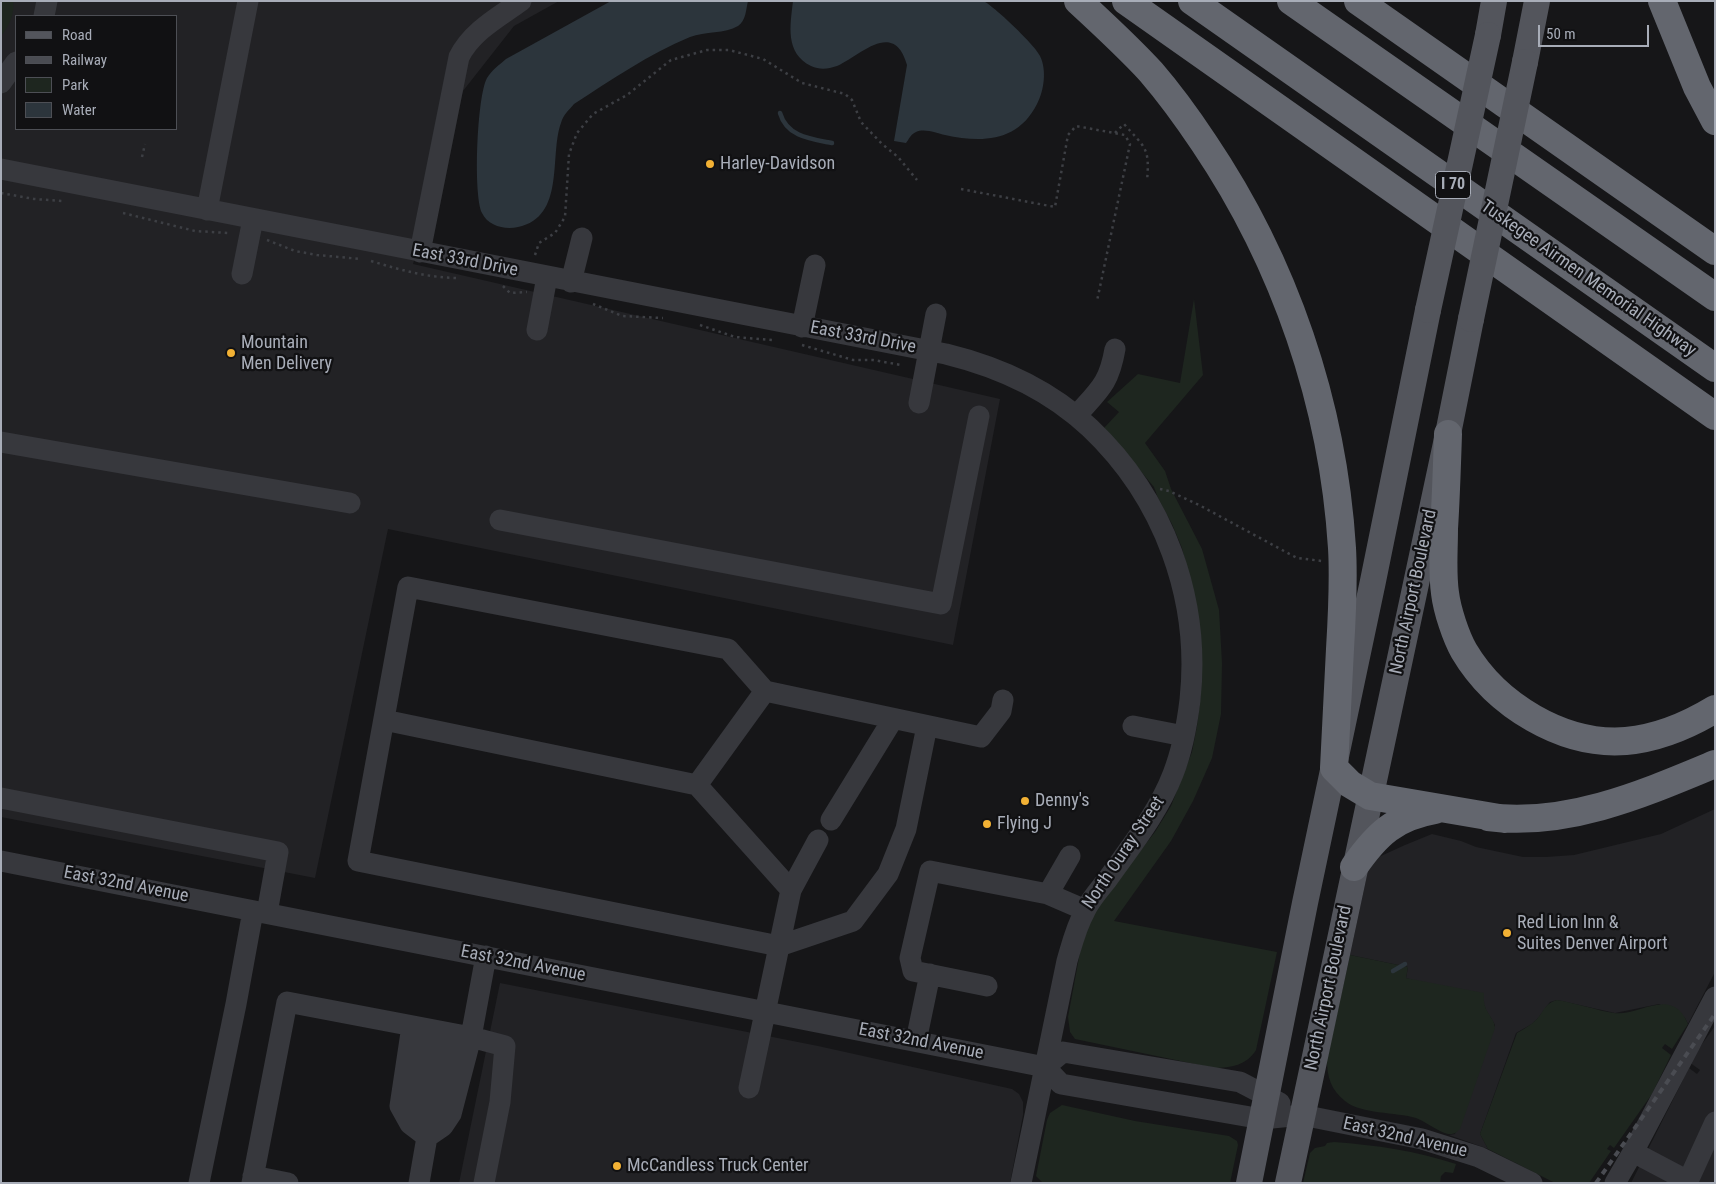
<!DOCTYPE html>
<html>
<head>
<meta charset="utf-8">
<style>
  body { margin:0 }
  #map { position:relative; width:1716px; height:1184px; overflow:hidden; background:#161618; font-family:"Roboto Condensed",sans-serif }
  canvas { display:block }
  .frame { position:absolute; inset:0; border:2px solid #a8adb8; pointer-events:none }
  .legend { position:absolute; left:15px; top:15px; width:162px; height:115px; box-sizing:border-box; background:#111113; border:1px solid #4d4f55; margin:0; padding:6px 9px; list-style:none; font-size:15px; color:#a8adb8 }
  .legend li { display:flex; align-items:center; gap:10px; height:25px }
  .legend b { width:25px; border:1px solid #4d4f55 }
  .scale { position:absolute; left:1538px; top:25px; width:111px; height:22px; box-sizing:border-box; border:2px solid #a8adb8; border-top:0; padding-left:6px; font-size:15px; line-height:18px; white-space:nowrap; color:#a8adb8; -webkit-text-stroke:4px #111113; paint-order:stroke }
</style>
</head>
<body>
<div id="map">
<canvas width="1716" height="1184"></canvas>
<div class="frame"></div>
<ul class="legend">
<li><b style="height:6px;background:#53555c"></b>Road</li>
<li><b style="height:6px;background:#4a4c52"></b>Railway</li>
<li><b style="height:14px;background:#1e261f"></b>Park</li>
<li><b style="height:14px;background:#2c353c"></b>Water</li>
</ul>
<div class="scale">50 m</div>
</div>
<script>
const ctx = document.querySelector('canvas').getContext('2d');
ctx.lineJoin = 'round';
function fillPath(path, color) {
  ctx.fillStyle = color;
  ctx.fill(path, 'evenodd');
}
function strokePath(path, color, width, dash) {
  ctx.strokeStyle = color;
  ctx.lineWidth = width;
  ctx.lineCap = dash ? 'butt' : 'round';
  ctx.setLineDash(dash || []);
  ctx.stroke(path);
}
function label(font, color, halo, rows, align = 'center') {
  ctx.font = font + ' "Roboto Condensed",sans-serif';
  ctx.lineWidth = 4.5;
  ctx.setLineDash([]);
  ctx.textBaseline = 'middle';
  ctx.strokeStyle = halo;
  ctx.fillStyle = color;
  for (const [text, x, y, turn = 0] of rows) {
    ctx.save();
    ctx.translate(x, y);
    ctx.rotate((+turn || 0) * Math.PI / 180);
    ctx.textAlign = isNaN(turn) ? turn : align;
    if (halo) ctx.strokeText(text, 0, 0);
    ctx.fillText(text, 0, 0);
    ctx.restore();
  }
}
fillPath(new Path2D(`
  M1,1H559L514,26L463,91L413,264L1000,399L953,645L388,529L315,878L1,817ZM16,16H176V129H16Z
  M1715,809V972L1688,1024L1685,1018L1659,1004L1615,1013L1557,1000L1550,1002L1539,1017L1532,1024L1516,1033L1480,1134L1488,1149L1449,1135L1455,1134L1495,1025L1486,1010L1483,1002L1406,978L1408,967L1350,955L1370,861L1405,845L1432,834L1461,841L1476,847L1523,857H1546L1574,855L1661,834Z
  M500,983L818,1046L1012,1089L1019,1094L1023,1102V1115L1010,1183H459Z
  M1715,1026V1183H1631L1689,1068L1697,1074L1700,1070L1689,1062Z`), '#222225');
fillPath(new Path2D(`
  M1,1H13C15,14 9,26 1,36Z
  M1194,299L1203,375L1145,443L1165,471L1171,489L1202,549L1219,610L1222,663L1221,714L1212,758L1193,801L1171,841L1114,921L1277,952L1256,1050C1247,1065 1231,1068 1214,1068L1075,1039L1070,1032L1068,1017L1081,947L1093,914L1129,865L1155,832L1171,806L1192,752L1197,726L1201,692L1190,581L1182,548L1172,524L1158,498L1154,487L1104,428L1119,412L1107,402L1138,374L1180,383Z
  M1350,955L1408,967L1406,978L1484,993C1482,1013 1494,1015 1495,1028L1460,1129C1454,1136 1448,1135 1440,1131C1432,1127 1424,1121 1416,1118C1396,1112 1360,1114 1345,1101C1331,1090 1327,1077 1327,1060Z
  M1557,1000C1576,1003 1595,1010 1614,1013C1641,1016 1672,985 1688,1024L1672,1049L1665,1044L1662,1048L1671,1055L1652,1094L1614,1148L1610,1145L1607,1149L1611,1151L1589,1183H1555L1488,1149L1480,1134L1517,1033C1524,1029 1531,1025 1537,1019C1545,1010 1544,1004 1557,1000Z
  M1062,1105L1135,1121L1229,1136L1237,1141L1238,1145L1230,1183H1043L1036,1176L1047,1120L1050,1113Z
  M1334,1142C1376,1145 1416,1151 1456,1164L1453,1173L1445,1172L1441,1176L1440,1183H1303L1310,1153L1315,1148L1325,1146L1327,1143Z`), '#1e261f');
fillPath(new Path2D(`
  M611,1H748C746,9 746,21 738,26C725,34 705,31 690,37C649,54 611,80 574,104C569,110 563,115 561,123C549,155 566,217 518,227C505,230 488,226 482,213C473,194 477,96 487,78C492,70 499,65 506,59Z
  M793,1C841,1 889,1 938,1C946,1 977,0 983,1C992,4 1037,47 1040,56C1047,70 1044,91 1037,104C1018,142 982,143 945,135C937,133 924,128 916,132C911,134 909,139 906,143L894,141L907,65C894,19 861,55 837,66C828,69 820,70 811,66C785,53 790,26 793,1Z`), '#2c353c');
strokePath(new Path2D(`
  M780,113C787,137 811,139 832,143
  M1393,971L1405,964`), '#2c353c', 4.5);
strokePath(new Path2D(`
  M1115,133L1124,124C1145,148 1150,147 1147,181
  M142,157L145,144
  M961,189L1055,207L1068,135L1076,126L1125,135L1130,144L1097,301
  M1,193L34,199L62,201
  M123,213L195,231L228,233
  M267,240L295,251L317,255L361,259
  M535,255L539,243L555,233L565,217L569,154L577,133L593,114L627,95L671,60L707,50H729L763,59L802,83L845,94L852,100L861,122L882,144L898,157L917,180
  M371,261C401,270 428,278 459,278
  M503,286L510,293L527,292
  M593,304L622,316L663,318
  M700,325L735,337L772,340
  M802,345L853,360H873L901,365
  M1160,489L1169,491L1199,505L1297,558L1322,561`), '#3d3f44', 2.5, [2.5, 4]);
strokePath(new Path2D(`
  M44,16L47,1
  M1,83L16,62
  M1,169L946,354C999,367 1050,390 1090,428C1164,498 1201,599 1190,700C1187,725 1182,751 1173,774C1158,813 1131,846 1107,880C1099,890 1090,900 1085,911C1076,927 1072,944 1067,961L1021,1183
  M207,210L248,1
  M420,252L459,57C472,31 499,17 521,1
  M242,274L253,219
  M571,282L582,238
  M802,327L815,265
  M537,330L547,277
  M919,403L936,314
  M1076,416C1099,390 1109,384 1115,349
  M1,442L350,503
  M500,520L941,604L979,416
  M765,691L728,649L408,587L358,861L779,946L853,921L888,874L906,829L927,726
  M384,720L697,785L791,890L749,1088
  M1133,726L1184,736
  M697,785L765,691L981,737L1001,711L1003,700
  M1,798L278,852L267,913
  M831,820L893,719
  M1,861L1045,1067L1061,1084L1262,1119L1302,1115L1422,1139L1479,1157L1532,1183
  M791,890L818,840
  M1048,894L1070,856
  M987,986L913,971L910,958L930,871L1048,894L1085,910
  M412,1026L400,1106L410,1124L427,1137L419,1183
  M916,1041L930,974
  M1045,1067L1063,1052L1240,1082L1280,1103
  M428,1134L450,1033
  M427,1137L443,1126L451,1114L471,1037L486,956
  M427,1137L419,1113L420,1099L432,1030
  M1633,1152L1688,1181L1715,1122
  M253,1176L288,1183
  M199,1183L236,1004L253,911
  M252,1183L287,1002L471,1037L505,1046L500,1102L484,1183
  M1615,1183L1633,1152L1715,997`), '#37383d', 21);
strokePath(new Path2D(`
  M1488,35L1494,1
  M1525,62L1537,1
  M1249,1183L1305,903L1373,581L1428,310
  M1288,1183L1448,434L1471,319`), '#53555c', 26);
strokePath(new Path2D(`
  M1078,1C1103,24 1128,47 1151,72C1170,94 1188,119 1204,143C1285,263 1333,404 1342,548C1344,582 1342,616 1340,649C1338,689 1336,728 1334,768L1350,784L1370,796L1505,819
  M1126,1L1715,416
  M1192,1L1715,368
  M1291,1L1715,297
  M1358,1L1715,251
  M1662,1L1697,87L1715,121
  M1448,434C1447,465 1446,497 1444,529C1444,550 1442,572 1445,593C1447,610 1456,637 1464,651C1496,705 1563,746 1626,741C1658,738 1687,726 1715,709
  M1488,817C1567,827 1643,794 1715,764
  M1354,867C1377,834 1395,817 1435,810`), '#63666e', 28);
strokePath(new Path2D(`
  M1596,1183L1715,1014`), '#4a4c52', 4, [6, 5]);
strokePath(new Path2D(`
  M1428,310L1488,35
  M1471,319L1525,62`), '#53555c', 26);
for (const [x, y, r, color] of [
  [710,164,5,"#f2b134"],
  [231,353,5,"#f2b134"],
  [1025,801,5,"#f2b134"],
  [987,824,5,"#f2b134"],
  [1507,933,5,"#f2b134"],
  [617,1166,5,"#f2b134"]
]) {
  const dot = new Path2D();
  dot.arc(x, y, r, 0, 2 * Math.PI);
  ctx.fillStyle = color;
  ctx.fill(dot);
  strokePath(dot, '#111113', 2);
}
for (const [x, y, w] of [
  [1453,185,35]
]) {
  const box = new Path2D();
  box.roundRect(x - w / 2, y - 13.5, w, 27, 4);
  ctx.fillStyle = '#111113';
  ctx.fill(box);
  strokePath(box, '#a8adb8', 1);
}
label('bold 16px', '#a8adb8', null, [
  ["I 70",1453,185]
]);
label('18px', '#a8adb8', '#111113', [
  ["Harley-Davidson",720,164],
  ["Mountain",241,343],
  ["Men Delivery",241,364],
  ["Denny's",1035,801],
  ["Flying J",997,824],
  ["Red Lion Inn &",1517,923],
  ["Suites Denver Airport",1517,944],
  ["McCandless Truck Center",627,1166]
], 'left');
label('18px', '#a8adb8', '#111113', [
  ["East 33rd Drive",465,261,11],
  ["Tuskegee Airmen Memorial Highway",1588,279,35],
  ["East 33rd Drive",863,338,11],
  ["North Airport Boulevard",1414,592,-78],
  ["North Ouray Street",1124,853,-56],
  ["East 32nd Avenue",126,885,11],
  ["East 32nd Avenue",523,964,11],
  ["North Airport Boulevard",1329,988,-78],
  ["East 32nd Avenue",921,1042,11],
  ["East 32nd Avenue",1405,1138,13]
]);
</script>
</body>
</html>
